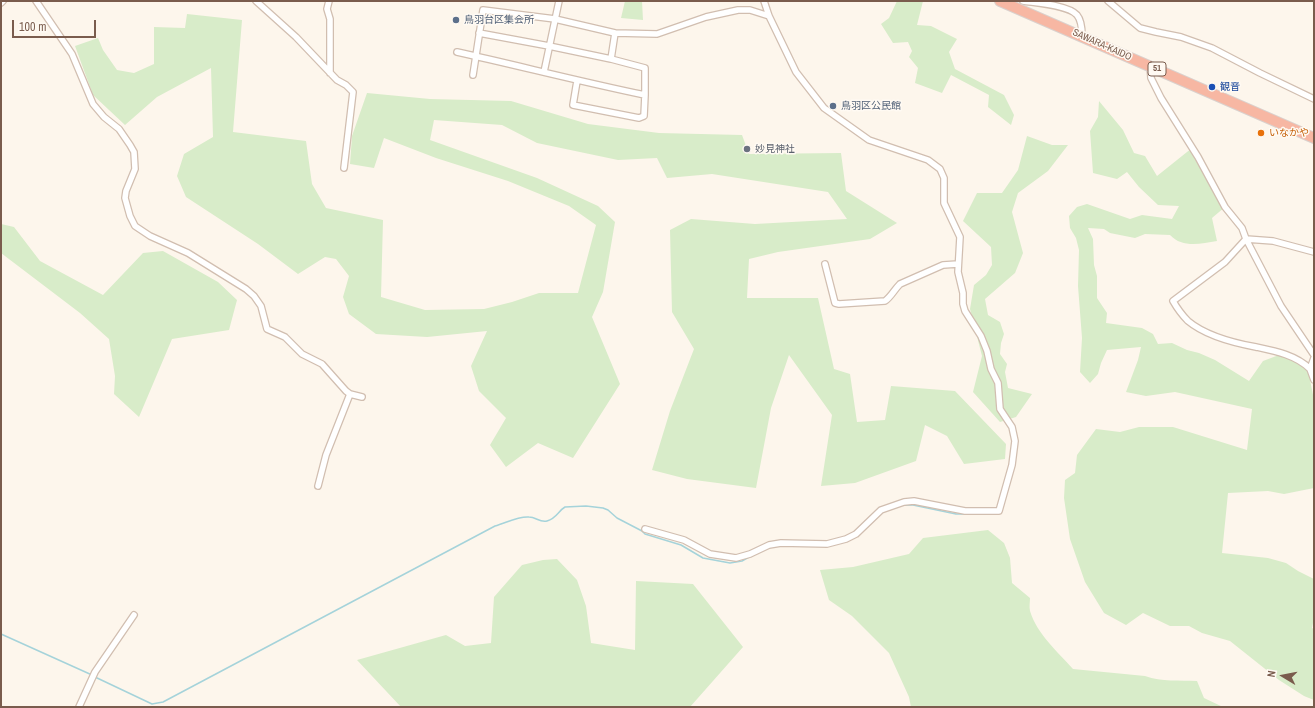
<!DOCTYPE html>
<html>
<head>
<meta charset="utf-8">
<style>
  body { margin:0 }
  #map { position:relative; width:1315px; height:708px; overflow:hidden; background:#fdf6ec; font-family:"Archivo Narrow",sans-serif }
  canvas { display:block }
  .frame { position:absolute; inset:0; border:2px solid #7a5c4d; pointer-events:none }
  .north { position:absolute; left:1263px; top:656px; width:40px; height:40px; -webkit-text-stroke:3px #fffaf3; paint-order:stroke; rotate:280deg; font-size:11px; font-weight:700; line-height:16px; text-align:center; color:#7a5c4d }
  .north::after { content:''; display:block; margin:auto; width:14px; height:18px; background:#7a5c4d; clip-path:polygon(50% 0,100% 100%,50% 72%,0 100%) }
  .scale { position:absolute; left:12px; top:20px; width:84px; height:18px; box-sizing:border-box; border:2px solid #7a5c4d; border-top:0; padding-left:5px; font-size:12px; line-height:14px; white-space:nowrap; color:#7a5c4d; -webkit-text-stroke:3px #fffaf3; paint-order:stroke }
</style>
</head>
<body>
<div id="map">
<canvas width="1315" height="708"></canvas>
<div class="frame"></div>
<div class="north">N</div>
<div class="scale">100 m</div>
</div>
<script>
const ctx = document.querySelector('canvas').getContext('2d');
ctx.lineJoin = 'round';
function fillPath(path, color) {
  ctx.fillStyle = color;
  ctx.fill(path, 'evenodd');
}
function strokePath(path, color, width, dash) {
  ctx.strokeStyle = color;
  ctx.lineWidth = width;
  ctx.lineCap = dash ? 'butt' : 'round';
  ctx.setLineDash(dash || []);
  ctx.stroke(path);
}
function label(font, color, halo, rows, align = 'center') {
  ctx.font = font + ' "Archivo Narrow","Noto Sans JP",sans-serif';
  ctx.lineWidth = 3;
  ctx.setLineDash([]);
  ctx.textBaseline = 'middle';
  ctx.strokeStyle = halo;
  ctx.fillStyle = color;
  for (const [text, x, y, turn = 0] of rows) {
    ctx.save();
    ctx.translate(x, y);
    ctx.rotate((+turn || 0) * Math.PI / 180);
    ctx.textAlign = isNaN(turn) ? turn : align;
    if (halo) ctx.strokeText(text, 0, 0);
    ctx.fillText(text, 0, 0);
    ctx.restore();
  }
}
fillPath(new Path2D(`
  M625,1H642L643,20L621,18Z
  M897,1H923L917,25L931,26L957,39L949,52L955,69L1004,95L1014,115L1011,125L988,107L989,95L951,75L942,93L915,83L918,68L909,57L912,51L908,42L893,43L881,24L889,18Z
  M187,14L242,20L233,132L306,141L312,184L326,208L383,220L381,297L425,310L484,309L512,302L539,293H578L596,225L569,206L508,181L436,158L384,138L374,168L350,164L352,136L367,93L430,99L511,101L588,124L659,133L742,135L749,154L841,153L846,191L897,223L870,239L778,252L749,259L747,298H818L834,369L850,374L857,422L885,420L891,386L955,391L1006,444L1005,459L964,464L947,436L925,425L916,461L855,483L821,486L832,415L789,355L771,408L756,488L687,479L652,470L670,411L694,349L672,312L670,230L691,219L755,224L847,219L828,192L712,174L667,178L657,158L618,160L537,143L502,125L434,120L430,140L537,178L598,206L615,222L603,292L592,317L620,384L573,458L538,443L506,467L490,445L506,418L479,391L471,366L487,331L427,337L376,334L349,314L343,297L349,276L336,259L325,257L298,274L258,244L186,197L177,176L184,154L213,137L211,68L157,97L125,125L93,95L75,46L98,38L103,50L117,70L134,73L154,64V27L185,28Z
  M1099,101L1123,130L1134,153L1145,156L1157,176L1192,148L1225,207L1212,218L1217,241C1200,244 1182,248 1170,235L1145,234L1135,238L1110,233L1104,229L1088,228L1093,239L1094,265L1097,276V298L1107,313L1106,323L1142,328L1153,334L1158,344L1172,343L1187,350L1199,353L1215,360L1249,381L1263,361L1279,355L1289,358L1308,370L1314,400V488L1284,494L1268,491L1228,493L1222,553L1268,558L1286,563L1298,571L1314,579V618L1312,628L1314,629V700L1304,696L1279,680L1230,641L1202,633L1189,626H1170L1143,613L1126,625L1104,613L1085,582L1070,539L1064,498L1065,480L1075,473L1077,455L1096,429L1120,432L1139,427H1173L1247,450L1252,409L1175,392L1146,396L1126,392L1138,360L1141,347L1107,350L1101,363L1098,374L1090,383L1080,372L1082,338L1078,286L1079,250L1076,238L1070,228L1069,216L1077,207L1087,204L1130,219L1142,215L1172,219L1179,206L1158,205L1139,187L1127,172L1117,179L1093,173L1090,131L1098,117Z
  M1027,136L1052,145H1068L1048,171L1018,193L1012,212L1023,253L1015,273L985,299L988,315L1000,322L1004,334L1001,343L1000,354L1007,364L1005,372L1008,388L1032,394L1016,417L1000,422L973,392L982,356L970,309L974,285L986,275L992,265L991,247L963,221L977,193H1002L1018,170Z
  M1,224L14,227L40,261L103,295L143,253L163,251L218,282L237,300L229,330L172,339L139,417L114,394L115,376L109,339L80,313L1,253Z
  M988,530L1004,543L1010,558L1012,583L1030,598C1030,602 1029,607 1030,611C1037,634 1058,652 1073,669L1145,676C1162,682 1179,680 1197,681L1204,698L1223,707H911L909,697L889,653L852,616L829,600L820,570L853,567L909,554L923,538Z
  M557,559L577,580L586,606L591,643L635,650L636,581L693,584L743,647L690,707H401L357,660L446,635L465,646L491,643L494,597L522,565L543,560Z`), '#d8ecc9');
strokePath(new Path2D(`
  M902,505H913L956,514H983
  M777,546H787
  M1,634L92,675
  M95,677L152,704L163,702L495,526C506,523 518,516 529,517C536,517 540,523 547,521C557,518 558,511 565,507L586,506L603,508L608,510L617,518L642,531L645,534L681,545L703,558L730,563L742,561L749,557`), '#a5d3da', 1.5);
const street = new Path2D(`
  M36,1L72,54L93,104L104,117L119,129L130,145L134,152L135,169L126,191L125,198L130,216L135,226L150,236L188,253L246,289L254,296L261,306L267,329L285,337L302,354L322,364L346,391L350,394L362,397
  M256,1L296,37L337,80L346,85L353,92L344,168
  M329,1L327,9L330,19V73
  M1023,1C1036,3 1068,5 1077,15C1082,21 1082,30 1082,36
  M1108,1L1140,28L1156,32L1181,37L1212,48L1260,73L1314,99
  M1,3L3,1
  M479,33L549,46L611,59
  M615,33L657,34L706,17L738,10H750L769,16
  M457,52C520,66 582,82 645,95V68L611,59L615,33L555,19L483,10L473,75
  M1150,66L1151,78L1161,98L1198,157L1225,207L1242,228L1246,239L1281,306L1314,355
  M544,72L559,1
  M577,81L573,105L639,118L644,116L645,95
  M1246,239L1225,262L1173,301C1177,308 1182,315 1188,321C1206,336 1234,343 1256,347C1275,351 1296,355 1310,369
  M1246,239L1273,241L1314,252
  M825,264L835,303L839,304L885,301C891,297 894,290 900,284L943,265L958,264
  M1314,358L1310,369L1314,380
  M318,486L326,455L350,394
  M645,529L684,540L710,554L736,558L750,554L769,545L781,543L827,544L846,539L856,534L881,510L904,502L914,501L965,511H999L1012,465L1015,441L1012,427L1000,409L998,383L991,369L987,351L981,336L965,311L963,304V293L958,272L960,237L944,203V178L940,169L928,160L869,140L824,108L796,72L769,16L764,1
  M79,707L95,672L134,615`);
const highway = new Path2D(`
  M1000,1L1314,138`);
strokePath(street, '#d1beb0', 8);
strokePath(highway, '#dad1cd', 12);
strokePath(street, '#fff', 5.5);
strokePath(highway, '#f7b7a3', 10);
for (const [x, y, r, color] of [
  [456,20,4,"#5c6f8a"],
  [1212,87,4,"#1a4fb4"],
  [833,106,4,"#5c6f8a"],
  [1261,133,4,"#e8710a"],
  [747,149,4,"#6b7280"]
]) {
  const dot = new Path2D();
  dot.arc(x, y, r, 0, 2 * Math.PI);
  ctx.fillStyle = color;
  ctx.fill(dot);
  strokePath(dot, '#fffaf3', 1.5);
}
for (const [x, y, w] of [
  [1157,69,18]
]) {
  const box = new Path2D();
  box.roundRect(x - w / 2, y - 7, w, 14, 3);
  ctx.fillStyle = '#fffaf3';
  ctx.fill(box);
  strokePath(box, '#7a5c4d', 1);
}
label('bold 9px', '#7a5c4d', null, [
  ["51",1157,69]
]);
label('10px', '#4e5e75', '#fffaf3', [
  ["鳥羽台区集会所",464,20],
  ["鳥羽区公民館",841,106]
], 'left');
label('10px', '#7a5c4d', '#fffaf3', [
  ["SAWARA-KAIDO",1102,45,24]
]);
label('10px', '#164399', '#fffaf3', [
  ["観音",1220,87]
], 'left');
label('10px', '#c56008', '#fffaf3', [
  ["いなかや",1269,133]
], 'left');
label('10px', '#5b616d', '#fffaf3', [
  ["妙見神社",755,149]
], 'left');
</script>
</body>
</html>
